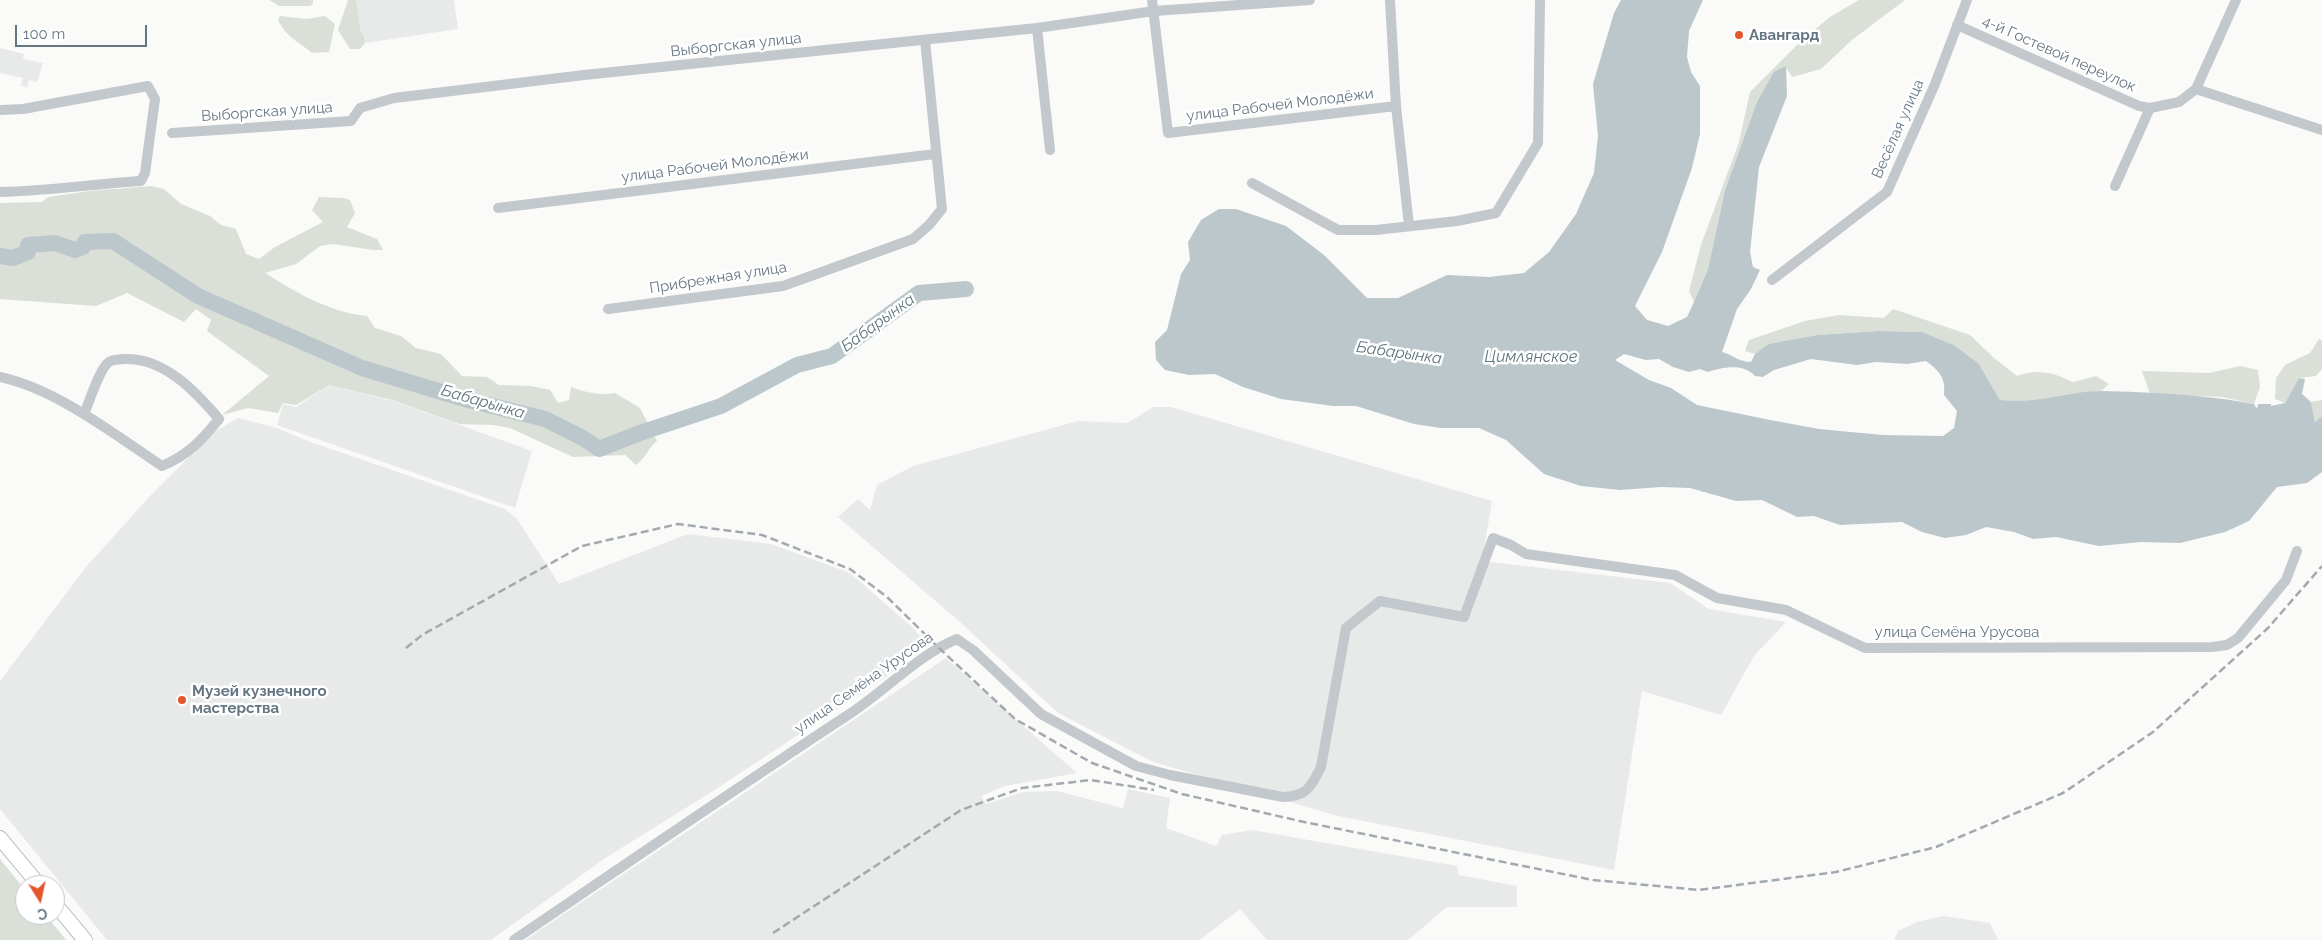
<!DOCTYPE html>
<html>
<head>
<meta charset="utf-8">
<style>
  body { margin:0 }
  #map { position:relative; width:2322px; height:940px; overflow:hidden; background:#fafaf8; font-family:Raleway,sans-serif }
  canvas { display:block }
  .north { position:absolute; left:15px; top:875px; width:50px; height:50px; box-sizing:border-box; background:#fff; border:1px solid #c1c8cd; border-radius:50%; rotate:170deg; font-size:14px; font-weight:700; line-height:20px; text-align:center; color:#657683 }
  .north::after { content:''; display:block; margin:auto; width:18px; height:22px; background:#e4572e; clip-path:polygon(50% 0,100% 100%,50% 72%,0 100%) }
  .scale { position:absolute; left:15px; top:25px; width:132px; height:22px; box-sizing:border-box; border:2px solid #657683; border-top:0; padding-left:6px; font-size:15px; line-height:18px; white-space:nowrap; color:#657683; -webkit-text-stroke:4px #fff; paint-order:stroke }
</style>
</head>
<body>
<div id="map">
<canvas width="2322" height="940"></canvas>
<div class="north">С</div>
<div class="scale">100 m</div>
</div>
<script>
const ctx = document.querySelector('canvas').getContext('2d');
ctx.lineJoin = 'round';
function fillPath(path, color) {
  ctx.fillStyle = color;
  ctx.fill(path, 'evenodd');
}
function strokePath(path, color, width, dash) {
  ctx.strokeStyle = color;
  ctx.lineWidth = width;
  ctx.lineCap = dash ? 'butt' : 'round';
  ctx.setLineDash(dash || []);
  ctx.stroke(path);
}
function label(font, color, halo, rows, align = 'center') {
  ctx.font = font + ' Raleway,sans-serif';
  ctx.lineWidth = 5;
  ctx.setLineDash([]);
  ctx.textBaseline = 'middle';
  ctx.strokeStyle = halo;
  ctx.fillStyle = color;
  for (const [text, x, y, turn = 0] of rows) {
    ctx.save();
    ctx.translate(x, y);
    ctx.rotate((+turn || 0) * Math.PI / 180);
    ctx.textAlign = isNaN(turn) ? turn : align;
    if (halo) ctx.strokeText(text, 0, 0);
    ctx.fillText(text, 0, 0);
    ctx.restore();
  }
}
fillPath(new Path2D(`
  M356,0H454L458,29L365,43L364,35L361,32Z
  M0,48L24,54L23,59L43,63L37,82L29,80L27,87L21,86L23,78L0,73Z
  M329,385L393,401L532,451L515,508L277,425L283,404L296,407Z
  M1153,407H1171L1492,501L1482,561L1670,583L1709,609L1786,622L1754,656L1721,715L1642,691L1614,870L1338,816L1153,762L1058,713L960,622L838,517L858,499L870,510L877,485L913,466L1078,421L1128,423Z
  M238,418L277,428L308,441L505,509L517,519L559,584L688,534L771,544L850,573L912,627L926,643L886,677L713,791L607,857L491,940H107L0,809V681L86,567L152,494L214,432Z
  M946,658L1077,773L1005,786L981,796L986,804L1023,792L1057,791L1123,808L1128,789L1170,798L1166,828L1216,846L1222,835L1252,830L1457,866L1459,875L1517,886V907H1447L1408,940H1267L1240,909L1200,940H525Z
  M1943,916L1990,923L1998,940H1894L1898,931L1917,922Z`), '#e8e9e9');
fillPath(new Path2D(`
  M269,0H313V4L310,6H279Z
  M348,0H356L361,32L364,35L365,43L360,49H350L338,30Z
  M1859,0H1905L1852,40L1821,69L1792,77L1785,66L1757,102L1725,190L1708,269L1694,302L1689,291L1701,245L1739,142L1750,92L1801,41L1830,17Z
  M280,16L307,19L325,16L335,24L329,52L312,53C298,41 287,38 278,20Z
  M151,186L164,189L181,204L210,216L221,225L236,229L246,254L259,259L275,247L323,222L312,210L319,197L343,198L350,200L355,213L347,227L377,239L383,250H373L333,244L320,246L296,264L265,273C295,292 331,313 367,316L375,328L401,336L416,348L441,354L462,376L487,377L499,385L531,386L550,390L558,403L569,400L571,387C585,392 600,396 615,393L640,408L657,441C648,448 645,459 636,465L625,455L573,457L510,428L493,425L459,424L392,400L329,385L296,405L283,403L278,413L248,408L222,415L269,376L207,331L211,320L196,309L184,322L127,293L96,306L0,299V203L42,202L48,197L90,191Z
  M1893,309L1970,335L1994,358L2017,376C2038,368 2054,373 2073,382L2096,376L2109,384L2101,391L2020,403L2000,400L1979,364L1922,332L1878,331L1817,335L1768,344L1755,354L1745,351L1749,340L1805,321L1839,315L1884,318Z
  M2319,339L2322,340V369L2316,376L2299,378L2285,403L2275,399L2276,378L2285,365L2310,353Z
  M2240,366L2258,370L2260,387L2254,404L2222,397L2150,394L2142,371L2209,373Z
  M2322,400V416L2315,422L2311,402Z
  M0,859L25,890V915H46L66,940H0Z`), '#dadfd7');
fillPath(new Path2D(`
  M1621,0H1703L1689,31L1687,57L1691,72L1700,86V134L1692,168L1662,252L1635,306L1647,320L1668,326L1687,317L1694,302L1708,269L1725,190L1757,102L1774,72L1786,66L1787,96L1759,167L1750,252L1753,267L1760,270L1751,289L1737,309L1722,352C1733,355 1739,362 1751,362L1755,354L1768,344L1817,335L1878,331L1922,332L1955,346L1979,364L2000,400C2035,405 2068,391 2102,391C2150,392 2208,395 2254,404L2257,409L2258,404H2271V406L2285,403L2299,378L2305,379L2302,394L2311,402L2315,422L2322,416V472L2307,483L2277,487L2249,521L2225,532L2180,543L2141,542L2099,546L2056,537L2033,539L2014,532L1986,527L1966,535L1945,538L1922,532L1902,522L1840,525L1814,516L1797,517L1762,500L1736,501L1690,488L1661,487L1620,490L1581,486L1544,474L1506,440L1479,428H1441L1414,424L1356,406H1333L1281,399L1243,387L1215,374L1189,375L1165,370L1156,360L1155,342L1167,330L1181,274L1190,260L1188,242L1201,220L1219,209H1236L1286,226L1324,255L1367,298H1398L1447,275L1489,277L1524,273L1549,252L1576,214L1594,173L1598,136L1593,84L1614,13ZM1624,354L1646,360L1659,359L1673,367L1689,372L1700,369L1708,372C1722,367 1744,363 1755,376L1763,377L1774,370L1811,359L1857,365L1876,362L1907,364L1926,361C1939,371 1946,377 1944,395L1957,411L1954,428L1943,436L1883,435L1819,429L1770,420L1697,405L1671,388L1649,380L1615,360Z`), '#bbc7cb');
strokePath(new Path2D(`
  M0,256L13,258L28,252V245L55,243L75,250L83,247L85,242L113,241L198,296L362,368L468,400L545,419L583,438L599,449L640,433L721,406L797,365L832,356L919,293L966,289`), '#bbc7cb', 16);
const secondary = new Path2D(`
  M0,838L39,885
  M55,904L85,940`);
strokePath(secondary, '#b3babf', 16);
strokePath(new Path2D(`
  M1152,0L1168,133L1396,106
  M1390,0L1396,106L1409,226
  M1957,25L2139,106L2150,108
  M1037,28L1050,150
  M2196,89L2322,130
  M0,110L23,109L148,86L155,99L145,173L141,181C94,184 47,191 0,192
  M172,133L351,121L360,108L394,98L584,75L1037,28L1154,11L1310,0
  M1252,183L1338,230H1376L1457,221L1496,213L1538,143L1540,0
  M2115,186L2150,108L2179,102L2196,89L2236,0
  M498,208L935,154
  M1772,280L1887,192L1935,84L1967,0
  M608,309L783,286L913,239L929,225L942,209L925,40
  M0,377C56,389 114,434 162,466C188,455 201,441 219,419C196,392 164,357 124,359C119,360 113,359 109,362C99,369 90,401 84,414
  M514,940C626,864 738,787 851,713C887,689 918,655 957,639L973,650L1041,714L1136,766L1170,775L1283,797C1307,796 1311,787 1321,767L1346,628L1380,601L1464,617L1493,538L1511,545L1526,554L1675,575L1717,598L1786,610L1865,648L2212,647L2227,645L2238,638L2286,580L2297,551`), '#c3c8cc', 10);
strokePath(secondary, '#fff', 14);
strokePath(new Path2D(`
  M406,648L422,635L582,546L678,524L762,535L850,569L887,597L938,647L1015,719L1092,763L1182,794L1304,822L1593,880L1699,890L1836,872L1936,847L2063,793L2153,732L2268,628L2322,566
  M773,933L961,810L1022,788L1091,780L1154,790`), '#a2aab0', 2.5, [8, 4]);
for (const [x, y, r, color] of [
  [1739,35,5,"#e4572e"],
  [182,700,5,"#e4572e"]
]) {
  const dot = new Path2D();
  dot.arc(x, y, r, 0, 2 * Math.PI);
  ctx.fillStyle = color;
  ctx.fill(dot);
  strokePath(dot, '#fff', 2);
}
label('bold 15px', '#657683', '#fff', [
  ["Авангард",1749,35],
  ["Музей кузнечного",192,691],
  ["мастерства",192,708]
], 'left');
label('15px', '#657683', '#fff', [
  ["Выборгская улица",736,45,-6],
  ["4-й Гостевой переулок",2059,54,24],
  ["улица Рабочей Молодёжи",1280,105,-7],
  ["Выборгская улица",267,112,-4],
  ["Весёлая улица",1898,129,-66],
  ["улица Рабочей Молодёжи",715,166,-7],
  ["Прибрежная улица",718,278,-9],
  ["улица Семёна Урусова",1957,632],
  ["улица Семёна Урусова",864,683,-35]
]);
label('italic 16px', '#60757c', '#fff', [
  ["Бабарынка",878,323,-36],
  ["Бабарынка",1399,353,8],
  ["Цимлянское",1531,357],
  ["Бабарынка",483,402,16]
]);
</script>
</body>
</html>
